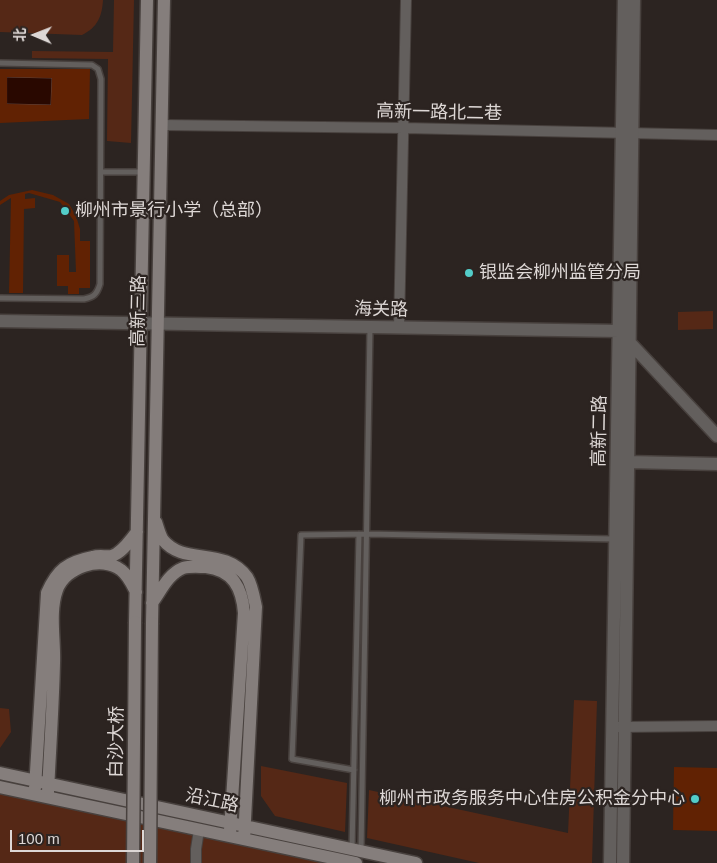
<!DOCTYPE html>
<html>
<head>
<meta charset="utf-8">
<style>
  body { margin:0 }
  #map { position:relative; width:717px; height:863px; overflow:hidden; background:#2c2421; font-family:Helvetica,"Noto Sans SC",sans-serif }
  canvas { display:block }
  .north { position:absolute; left:10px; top:10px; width:50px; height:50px; -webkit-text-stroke:4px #2c2421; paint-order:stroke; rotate:271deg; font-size:14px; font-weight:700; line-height:20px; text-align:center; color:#ddd7d5 }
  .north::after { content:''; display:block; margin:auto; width:18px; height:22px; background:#ddd7d5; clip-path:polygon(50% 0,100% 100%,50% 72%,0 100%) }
  .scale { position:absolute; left:10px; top:830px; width:134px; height:22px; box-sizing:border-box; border:2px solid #ddd7d5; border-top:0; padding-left:6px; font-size:15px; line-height:18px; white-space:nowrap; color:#ddd7d5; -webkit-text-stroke:4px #2c2421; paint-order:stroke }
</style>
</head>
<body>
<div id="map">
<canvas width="717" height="863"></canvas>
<div class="north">北</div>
<div class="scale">100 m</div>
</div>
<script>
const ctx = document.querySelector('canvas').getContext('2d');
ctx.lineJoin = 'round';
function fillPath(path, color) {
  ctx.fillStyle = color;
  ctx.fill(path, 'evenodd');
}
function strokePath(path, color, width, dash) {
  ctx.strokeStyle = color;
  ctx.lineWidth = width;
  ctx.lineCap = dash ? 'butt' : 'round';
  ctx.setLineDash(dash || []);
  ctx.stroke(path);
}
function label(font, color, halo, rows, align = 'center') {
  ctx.font = font + ' Helvetica,"Noto Sans SC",sans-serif';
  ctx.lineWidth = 4.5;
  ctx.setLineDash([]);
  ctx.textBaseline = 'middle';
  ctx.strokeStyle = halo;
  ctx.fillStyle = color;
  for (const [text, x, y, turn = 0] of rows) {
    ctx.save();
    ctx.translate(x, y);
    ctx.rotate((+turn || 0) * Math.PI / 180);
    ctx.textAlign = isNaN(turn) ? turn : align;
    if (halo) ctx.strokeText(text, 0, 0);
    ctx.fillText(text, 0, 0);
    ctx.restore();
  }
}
fillPath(new Path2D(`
  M0,0H103C102,16 98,27 82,35L0,32Z
  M114,0H134L131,143L107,141L108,59L32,58V51L113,52Z
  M713,311V329L678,330V312Z
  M574,700L597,701L592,863H479L367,838L369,790L568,833Z
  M0,708L9,709L11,732L0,748Z
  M261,766L347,783L345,832L275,816L261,796Z
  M0,787L356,863H0Z`), '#552816');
const water = new Path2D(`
  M7,77L52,78L51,105L7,104Z`);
fillPath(water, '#290800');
strokePath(water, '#5f4640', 1);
fillPath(new Path2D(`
  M0,69H90L89,119L0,123ZM7,77L52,78L51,105L7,104Z
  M32,190L53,195L69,204L76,216L80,229V241H90V288H79V294H68V286H57V255H69V272H76L74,221L60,202L29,193L25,194V199L35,198V208L24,209L23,293H9L11,198L0,205V201L9,195Z
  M674,767L717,768V831L673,830Z`), '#612203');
const service = new Path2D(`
  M0,63L92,65L98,69L101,79L100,284C97,294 94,297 84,299L0,298
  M101,172H143
  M354,770L292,759L301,535L368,534L614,539
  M352,848L359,534
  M361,851L370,328`);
const minor = new Path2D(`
  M161,125L404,128L717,135
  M399,328L406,0
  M618,727L717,726
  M196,863V849L199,830`);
const tertiary = new Path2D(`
  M0,321L619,331L717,436
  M628,462L717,464
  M610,863L624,0
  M623,863L634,0`);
const secondary = new Path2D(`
  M156,522C158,528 160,536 163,540C184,566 224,546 247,577C252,585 254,597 256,607L244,839
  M152,603C161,591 168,574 183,568C190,566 199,567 206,567C233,570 242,588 244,613L230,831
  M135,622L147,0
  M152,623L164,0
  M0,773L416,863
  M0,787L356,863
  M35,788L47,593C57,570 67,562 93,557C99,555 106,557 112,556C123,552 130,540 137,532
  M48,792C50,749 53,706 54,663C55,640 49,612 57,590C65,567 101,555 121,570C128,575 132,584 136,592`);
strokePath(service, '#48413e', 8);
strokePath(minor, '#48413e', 12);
strokePath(tertiary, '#48413e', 15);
strokePath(secondary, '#48413e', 15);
strokePath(service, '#635f5d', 5);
strokePath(minor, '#635f5d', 10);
strokePath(tertiary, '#635f5d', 12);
strokePath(secondary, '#857e7c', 12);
const secondaryBridge = new Path2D(`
  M133,863L135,622
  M150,863L152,623`);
strokePath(secondaryBridge, '#48413e', 15, []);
strokePath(secondaryBridge, '#857e7c', 12);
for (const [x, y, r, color] of [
  [65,211,5,"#53cdc9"],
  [469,273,5,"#53cdc9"],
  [695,799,5,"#53cdc9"]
]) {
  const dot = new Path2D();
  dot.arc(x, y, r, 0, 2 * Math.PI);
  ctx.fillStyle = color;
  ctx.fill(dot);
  strokePath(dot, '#2c2421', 2);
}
label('18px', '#ddd7d5', '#2c2421', [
  ["高新一路北二巷",439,113,1],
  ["海关路",381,310,1],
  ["高新三路",139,311,-89],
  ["高新二路",600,431,-89],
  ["白沙大桥",117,742,-89],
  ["沿江路",212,801,12]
]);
label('18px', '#ddd7d5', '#2c2421', [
  ["柳州市景行小学（总部）",75,211],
  ["银监会柳州监管分局",479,273],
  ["柳州市政务服务中心住房公积金分中心",685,799,"right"]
], 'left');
</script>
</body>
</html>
